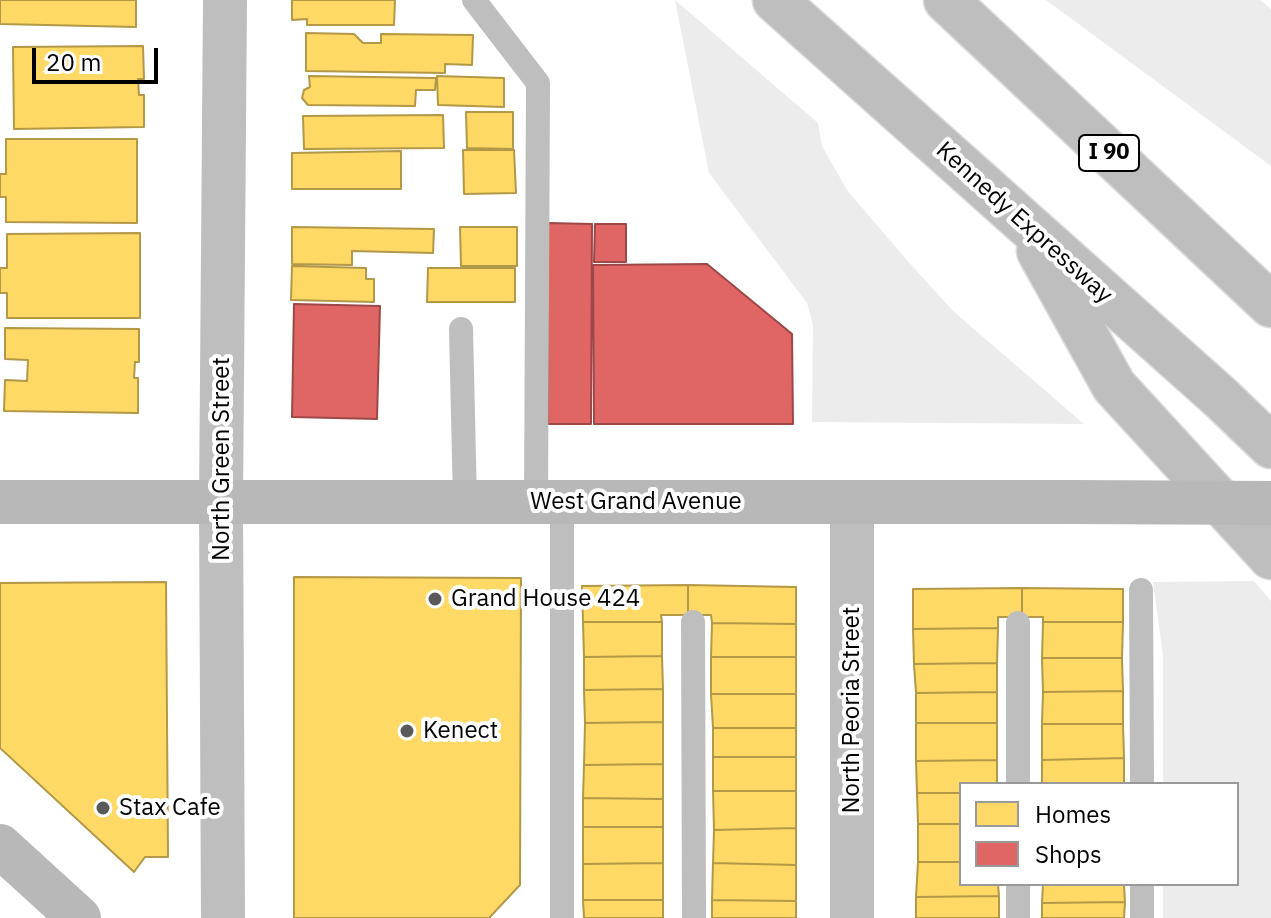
<!DOCTYPE html>
<html>
<head>
<meta charset="utf-8">
<style>
  body { margin:0 }
  #map { position:relative; width:1271px; height:918px; overflow:hidden; background:#fff; font-family:"IBM Plex Sans",sans-serif }
  canvas { display:block }
  .legend { position:absolute; left:959px; top:782px; width:280px; height:104px; box-sizing:border-box; background:#fff; border:2px solid #999; margin:0; padding:10px 14px; list-style:none; font-size:24px; color:#000 }
  .legend li { display:flex; align-items:center; gap:16px; height:40px }
  .legend b { width:40px; border:2px solid #999 }
  .scale { position:absolute; left:32px; top:48px; width:126px; height:36px; box-sizing:border-box; border:4px solid #000; border-top:0; padding-left:10px; font-size:24px; line-height:28px; white-space:nowrap; color:#000; -webkit-text-stroke:6px #fff; paint-order:stroke }
</style>
</head>
<body>
<div id="map">
<canvas width="1271" height="918"></canvas>
<ul class="legend">
<li><b style="height:22px;background:#ffd966"></b>Homes</li>
<li><b style="height:22px;background:#e06666"></b>Shops</li>
</ul>
<div class="scale">20 m</div>
</div>
<script>
const ctx = document.querySelector('canvas').getContext('2d');
ctx.lineJoin = 'round';
function fillPath(path, color) {
  ctx.fillStyle = color;
  ctx.fill(path, 'evenodd');
}
function strokePath(path, color, width, dash) {
  ctx.strokeStyle = color;
  ctx.lineWidth = width;
  ctx.lineCap = dash ? 'butt' : 'round';
  ctx.setLineDash(dash || []);
  ctx.stroke(path);
}
function label(font, color, halo, rows, align = 'center') {
  ctx.font = font + ' "IBM Plex Sans",sans-serif';
  ctx.lineWidth = 8;
  ctx.setLineDash([]);
  ctx.textBaseline = 'middle';
  ctx.strokeStyle = halo;
  ctx.fillStyle = color;
  for (const [text, x, y, turn = 0] of rows) {
    ctx.save();
    ctx.translate(x, y);
    ctx.rotate((+turn || 0) * Math.PI / 180);
    ctx.textAlign = isNaN(turn) ? turn : align;
    if (halo) ctx.strokeText(text, 0, 0);
    ctx.fillText(text, 0, 0);
    ctx.restore();
  }
}
fillPath(new Path2D(`
  M675,0L818,123L822,146L847,190L905,258L953,311L1084,424L812,422L813,325L807,303L709,173Z
  M1046,0H1260L1271,9V166Z
  M1254,581L1271,601V918H1163V884H1237V784H1163V656L1153,582Z`), '#ececec');
const homes = new Path2D(`
  M0,0H136V27L0,24Z
  M292,0H395L394,25H307V19L292,20Z
  M306,33L354,34L363,43H381V34L473,35L472,65L445,64V73L306,71Z
  M143,46L144,79H138L139,95H144V127L14,129L13,47Z
  M309,76L436,78L435,90H416L415,106L308,105L302,98L304,90L310,87Z
  M437,76L504,78V107L438,105Z
  M466,112H513V149L467,148Z
  M443,115L444,148L304,149L303,116Z
  M6,139H137V223L6,222V197H0V174H6Z
  M463,150H514L516,193L464,194Z
  M401,151V189H292V153Z
  M292,227L434,229L433,253L352,251V265L292,264Z
  M460,227H517V266H461Z
  M140,233V318H7V293H0V268H7V234Z
  M292,266L366,268V279H374V302L291,300Z
  M428,268H515V302H427Z
  M5,328L139,329V362H135L134,378H138V413L4,411L5,380L27,381L28,360L5,359Z
  M294,577L521,578L520,885L489,918H294Z
  M166,582L168,857H145L134,872L0,748V583Z
  M688,585L796,587V624L712,623L711,615H688Z
  M688,585V615H661L662,622H583L582,586Z
  M1022,588V617H998V628L913,629V589Z
  M1022,588L1123,589V622H1043V617H1022Z
  M583,622H662V656L584,657Z
  M1043,622H1123L1122,658H1042Z
  M712,623L796,624V657H711Z
  M998,628L997,663L914,664L913,629Z
  M662,656L663,689L584,690V657Z
  M711,657H796V694H711Z
  M1042,658H1122L1123,691L1043,692Z
  M997,663V692L916,693L914,664Z
  M663,689V722L585,723L584,690Z
  M1123,691V724H1042L1043,692Z
  M997,692V723H916V693Z
  M711,694H796V728H713Z
  M663,722V764L584,765L585,723Z
  M916,723H997V760L916,761Z
  M1042,724H1123L1124,758L1042,760Z
  M713,728H796V757H713Z
  M713,757H796V791H713Z
  M1124,758V784H1042V760Z
  M997,760V784H961V793H917L916,761Z
  M663,764V799L583,798L584,765Z
  M713,791H796V828L714,830Z
  M917,793H961V824H918Z
  M583,798L663,799V827H583Z
  M918,824H961V862H918Z
  M583,827H663V863L583,864Z
  M796,828V865L713,863L714,830Z
  M918,862H961V884H998L999,896L916,897Z
  M663,863V900H583V864Z
  M713,863L796,865V901L712,900Z
  M1043,884H1124L1125,902L1042,903Z
  M999,896V918H916V897Z
  M583,900H663V918H584Z
  M712,900L796,901V918H712Z
  M1125,902L1124,918H1042V903Z`);
fillPath(homes, '#ffd966');
strokePath(homes, '#b29847', 2);
const shops = new Path2D(`
  M548,223L592,224L591,424H548Z
  M595,224H626V262H594Z
  M707,264L792,334L793,424H594L593,265Z
  M294,304L380,306L377,419L292,417Z`);
fillPath(shops, '#e06666');
strokePath(shops, '#9d4747', 2);
const motorway = new Path2D(`
  M775,0L1221,398L1271,446
  M946,0L1271,305
  M1039,251L1114,386L1271,557`);
strokePath(motorway, '#dbdbdb', 47);
strokePath(new Path2D(`
  M474,0L538,83L536,502
  M461,329L465,502
  M1141,590L1142,784
  M693,622L694,918
  M1018,623V784
  M1018,884V918
  M1142,884V918
  M562,918V502`), '#bebebe', 24);
strokePath(new Path2D(`
  M852,502V918
  M223,918L221,502L225,0`), '#bebebe', 44);
strokePath(new Path2D(`
  M0,502H1072
  M0,846L79,918`), '#b8b8b8', 44);
strokePath(motorway, '#bebebe', 44);
strokePath(new Path2D(`
  M1072,502L1271,503`), '#b8b8b8', 44);
for (const [x, y, r, color] of [
  [435,599,8,"#595959"],
  [407,731,8,"#595959"],
  [103,808,8,"#595959"]
]) {
  const dot = new Path2D();
  dot.arc(x, y, r, 0, 2 * Math.PI);
  ctx.fillStyle = color;
  ctx.fill(dot);
  strokePath(dot, '#fff', 3);
}
for (const [x, y, w] of [
  [1109,153,60]
]) {
  const box = new Path2D();
  box.roundRect(x - w / 2, y - 18, w, 36, 6);
  ctx.fillStyle = '#fff';
  ctx.fill(box);
  strokePath(box, '#000', 2);
}
label('bold 22px', '#000', null, [
  ["I 90",1109,153]
]);
label('24px', '#000', '#fff', [
  ["Kennedy Expressway",1024,223,42],
  ["North Green Street",222,459,-90],
  ["West Grand Avenue",636,502],
  ["North Peoria Street",852,710,-90]
]);
label('24px', '#000', '#fff', [
  ["Grand House 424",451,599],
  ["Kenect",423,731],
  ["Stax Cafe",119,808]
], 'left');
</script>
</body>
</html>
